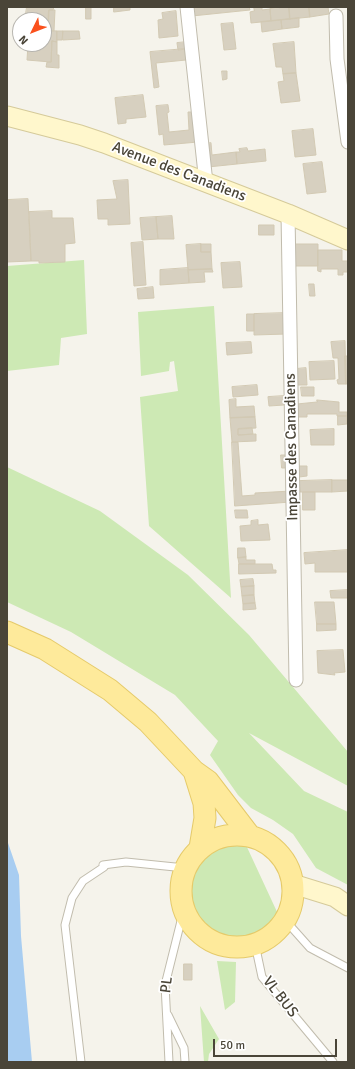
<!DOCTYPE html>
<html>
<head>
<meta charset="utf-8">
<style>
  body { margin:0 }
  #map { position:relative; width:355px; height:1069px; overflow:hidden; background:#f5f3eb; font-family:Signika,sans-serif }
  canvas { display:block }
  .frame { position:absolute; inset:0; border:8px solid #4a4538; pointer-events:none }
  .north { position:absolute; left:12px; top:12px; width:40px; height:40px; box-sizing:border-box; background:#fff; border:1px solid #b7b5af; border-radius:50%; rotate:227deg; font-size:11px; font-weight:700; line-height:16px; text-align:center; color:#4a4538 }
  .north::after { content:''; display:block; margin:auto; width:14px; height:18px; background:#fa511d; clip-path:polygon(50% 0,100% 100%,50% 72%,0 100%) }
  .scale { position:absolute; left:213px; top:1039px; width:124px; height:18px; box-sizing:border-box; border:2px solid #4a4538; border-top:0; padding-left:5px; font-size:12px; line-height:14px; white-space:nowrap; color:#4a4538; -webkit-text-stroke:3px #fff; paint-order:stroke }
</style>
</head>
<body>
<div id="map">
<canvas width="355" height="1069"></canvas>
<div class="frame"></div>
<div class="north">N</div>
<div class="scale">50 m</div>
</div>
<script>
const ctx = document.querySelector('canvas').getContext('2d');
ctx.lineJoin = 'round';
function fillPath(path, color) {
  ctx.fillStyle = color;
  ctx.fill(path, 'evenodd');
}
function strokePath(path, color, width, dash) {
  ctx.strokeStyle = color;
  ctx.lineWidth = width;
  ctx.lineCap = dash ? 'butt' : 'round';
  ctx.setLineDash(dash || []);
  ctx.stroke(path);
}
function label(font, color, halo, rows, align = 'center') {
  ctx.font = font + ' Signika,sans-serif';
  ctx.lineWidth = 3.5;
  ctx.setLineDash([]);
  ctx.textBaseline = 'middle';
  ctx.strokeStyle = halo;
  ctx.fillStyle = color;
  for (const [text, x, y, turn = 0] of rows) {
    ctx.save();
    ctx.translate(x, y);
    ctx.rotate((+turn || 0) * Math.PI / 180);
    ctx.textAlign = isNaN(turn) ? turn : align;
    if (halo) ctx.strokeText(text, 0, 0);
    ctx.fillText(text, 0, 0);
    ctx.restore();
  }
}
fillPath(new Path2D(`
  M84,260L87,334L61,338L59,365L7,371V266Z
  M214,306L231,598L149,526L140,397L178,391L174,361L170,362L169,371L141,376L138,312Z
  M7,467L100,511L188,575L249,635L348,752V786L249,733L304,791L348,812V885L316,868L293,834L273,820L251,808L238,795L210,755L218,741L175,695L71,632L7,602Z
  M246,845L278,914C239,967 171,922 195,872C201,861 210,853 222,848C229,845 238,846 246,845Z
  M217,961L236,962L235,1002L225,1010Z
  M200,1006L219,1039L209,1054L208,1062H204Z`), '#cde9b4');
fillPath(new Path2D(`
  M7,840L19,875L21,936L32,1062H7Z`), '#a8cdf1');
const building = new Path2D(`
  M27,7H54L53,10H49L48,31L44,30V20H25Z
  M86,7H91V19H86Z
  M114,7H130V10L114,12Z
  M191,7H249L250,10L192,16Z
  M254,7H262V10L270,9L271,21L251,23L250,12L254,11Z
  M289,7L290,19L271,21L270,9Z
  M289,7H309L310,17L290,19Z
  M309,7H328L329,14L310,17Z
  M49,10H55L54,31H48Z
  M176,11L178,36L159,38L158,20L163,19L162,13Z
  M299,18V27L282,29L281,20Z
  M281,20L282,29L262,32L261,22Z
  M233,23L236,49L224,50L221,24Z
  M44,30L57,31V42L52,41L51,62L27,60L28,44H44Z
  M57,31H63L62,40H57Z
  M63,31H79L80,39L63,40Z
  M52,41L57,42V55H59V68L46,67L47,62H51Z
  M187,42V49L178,50L177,43Z
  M294,42L296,73L283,74L282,67H276L273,44Z
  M185,49L186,60L156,63L159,87L154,88L150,52Z
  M222,71H227V79L223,80Z
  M296,73L300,101L281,103L278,82L284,81L283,74Z
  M143,95L146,117L126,119V123L118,124L115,98Z
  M168,105L169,112L167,113L169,132L189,130L188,112H194L198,142L164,145L163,134L159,135L156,106Z
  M313,129L316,155L295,157L292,131Z
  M211,143L212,155L236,152L237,164L208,167L206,144Z
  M247,148L248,151L265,149L266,161L237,164L236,152H240L239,149Z
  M322,162L326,192L307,194L303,164Z
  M128,180L130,224L108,225V219H98L97,200L117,199L113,181Z
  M28,199L31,261L7,262V200Z
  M52,211V218H73L75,243L65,244V262L39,263V261H31L29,212Z
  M172,216L174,239H158L156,217Z
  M156,217L158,239L142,240L140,218Z
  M259,225H274V235H259Z
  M143,242L146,285L134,286L131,243Z
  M201,244H211V252H201Z
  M201,244V252H211L212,269L188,270L186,245Z
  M293,244H318V266H293Z
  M318,250H342V261H348V272H343V275H338V269H321V272L318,271Z
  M240,262L242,287L223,288L221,263Z
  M188,268L189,283L160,285V270Z
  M212,269L213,272H204L205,282L189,283L188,270Z
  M309,284H314L315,296H310Z
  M153,287L154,298L138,299L137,289Z
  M286,313L287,334L254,335V314Z
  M247,314H254V331H247Z
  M345,341L346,384H338L337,380L339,379L338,358H333L331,342Z
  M251,342L252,353L227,355L226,343Z
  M345,356H348V384H346Z
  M334,361L335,379L310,380L309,362Z
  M306,368L307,385H297L296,369Z
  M257,385L258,395L233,397L232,387Z
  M301,387H314V396H302Z
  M284,396V405L269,406L268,397Z
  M236,399V407L254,406L255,417L230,418L229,400Z
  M317,400L339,402V412H347V416H337V414H307V417H297V404L317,402Z
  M338,416H347V424L338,425Z
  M255,417L256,428L238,429V435L256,434V441L232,442L230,418Z
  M252,428L253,434L238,435V429Z
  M334,429V445H311L310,430Z
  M232,442H238L242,496L255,495V493L291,491V502L235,506Z
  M281,455H290V468H282Z
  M299,466H307V476L299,477Z
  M332,480H348V491L332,492Z
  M332,480V492H300L299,481Z
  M303,492H315V510H303Z
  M235,510H247L248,518H236Z
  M258,520V525L268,524L270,540L241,541L240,526L251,525V521Z
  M238,548H245L246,557L238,558Z
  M348,550V572H315V563L305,564L304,553Z
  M246,557V560H255V564H239L238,558Z
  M239,564H272L273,570H276V573L239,574Z
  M253,579L254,586L241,587L240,580Z
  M254,586V595L242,596L241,587Z
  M348,590V598H331L330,591Z
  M254,595L255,603L243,604L242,596Z
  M315,602H334L336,624H317Z
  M255,603L256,609L243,610V604Z
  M317,624H336V630L317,631Z
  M343,650L345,672L334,673L335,675L318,673L317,651Z
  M184,964H192V980H184Z`);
fillPath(building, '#d7d0c0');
strokePath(building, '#d2c9b3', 1);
const lane = new Path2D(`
  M285,920L310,948L348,968
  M255,944L262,977L333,1062
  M168,1015L184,1048L185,1062
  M81,1062L65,925L72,898L83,881L104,867L103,865L126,862L185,868
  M169,1062L165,985L184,909`);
const street = new Path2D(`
  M187,7L206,183
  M336,16L337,59L348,142
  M288,214L296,680`);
const secondary = new Path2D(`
  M7,116L80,135L104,143L288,214L348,240
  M293,884L335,897L348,906`);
const primary = new Path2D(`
  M7,632L45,649L110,690L148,722L194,771L208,781L250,836
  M194,771L204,803L205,818L200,848
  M181 891a56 56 0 1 1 112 0a56 56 0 1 1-112 0Z`);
strokePath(lane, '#c1bcad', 9);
strokePath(street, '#c1bcad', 15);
strokePath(secondary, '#d5ca9a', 21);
strokePath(primary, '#e5ca6a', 23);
strokePath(lane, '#fff', 7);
strokePath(street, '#fff', 13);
strokePath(secondary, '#fff7cc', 19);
strokePath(primary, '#feea9b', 21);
label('15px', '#4a4538', '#fff', [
  ["Avenue des Canadiens",179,172,21],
  ["Impasse des Canadiens",292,447,-91],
  ["PL",167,985,-83],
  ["VL BUS",280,997,52]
]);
</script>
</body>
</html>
